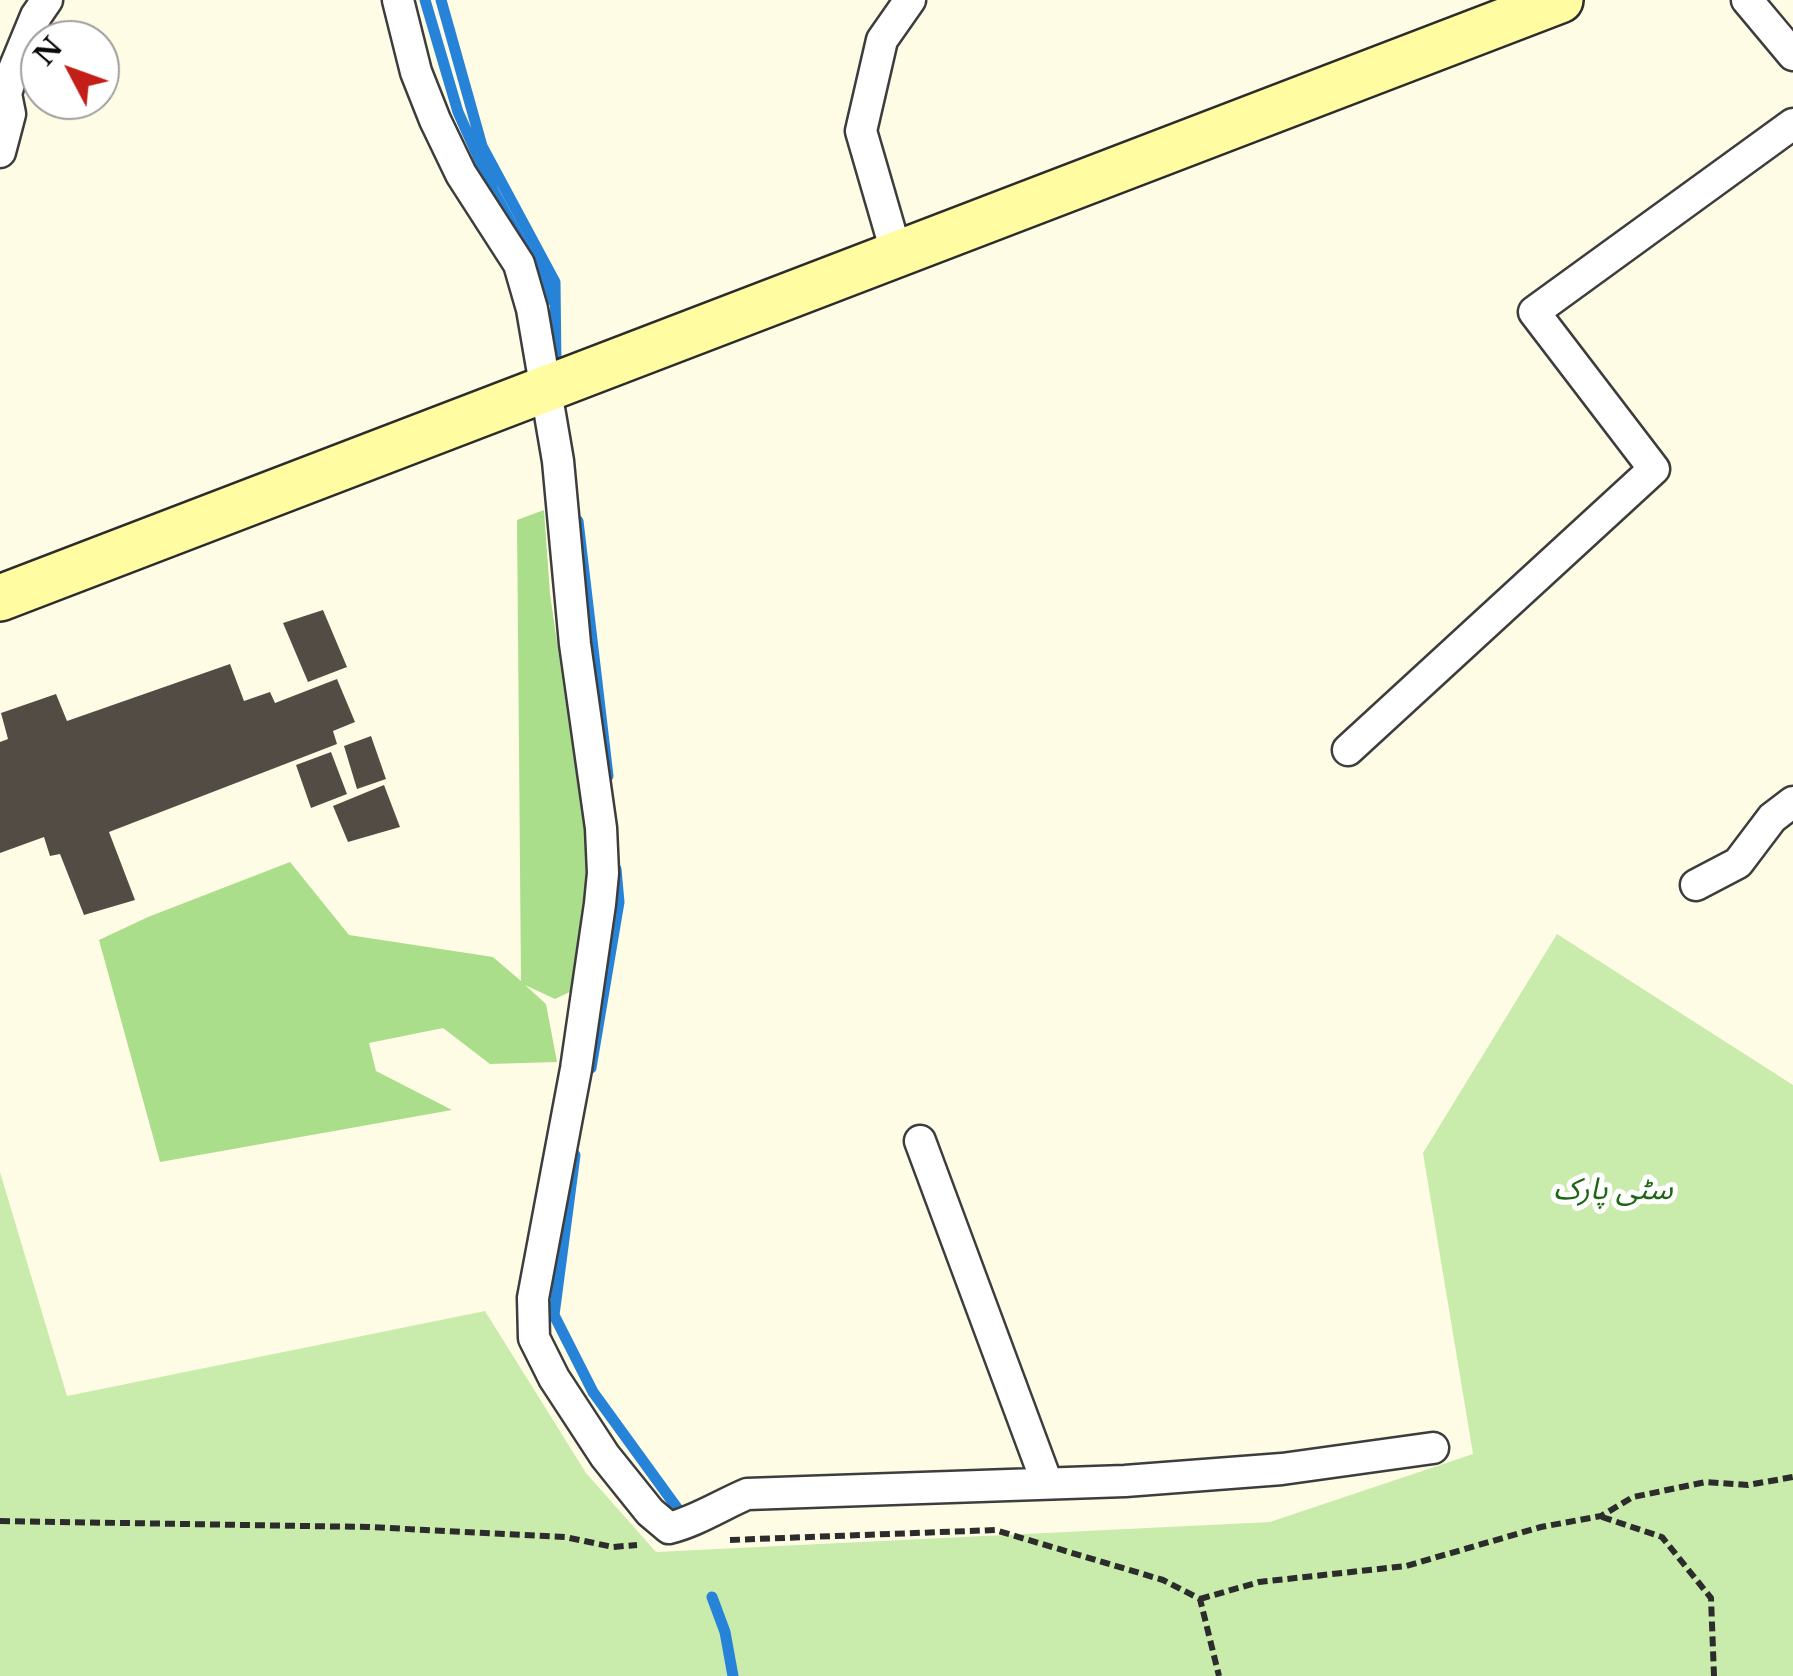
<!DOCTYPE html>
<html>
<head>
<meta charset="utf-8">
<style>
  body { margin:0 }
  #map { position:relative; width:1793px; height:1676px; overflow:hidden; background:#fffce6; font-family:"Libre Baskerville",serif }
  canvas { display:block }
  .north { position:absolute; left:20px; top:20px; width:100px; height:100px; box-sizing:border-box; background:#fff; border:2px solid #9d9d9d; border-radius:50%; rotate:311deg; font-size:28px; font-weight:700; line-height:40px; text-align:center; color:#0a0a0a }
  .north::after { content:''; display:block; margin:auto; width:35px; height:45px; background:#c31e18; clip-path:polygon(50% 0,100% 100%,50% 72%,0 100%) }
</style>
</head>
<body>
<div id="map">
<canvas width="1793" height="1676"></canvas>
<div class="north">N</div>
</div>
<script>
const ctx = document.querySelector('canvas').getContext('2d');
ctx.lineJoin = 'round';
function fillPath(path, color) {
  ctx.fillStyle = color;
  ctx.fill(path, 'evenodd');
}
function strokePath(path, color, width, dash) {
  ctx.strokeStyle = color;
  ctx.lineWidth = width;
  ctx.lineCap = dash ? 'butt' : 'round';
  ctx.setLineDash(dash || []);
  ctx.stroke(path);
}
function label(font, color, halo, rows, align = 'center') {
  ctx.font = font + ' "Libre Baskerville","Noto Sans Arabic",serif';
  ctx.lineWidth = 10;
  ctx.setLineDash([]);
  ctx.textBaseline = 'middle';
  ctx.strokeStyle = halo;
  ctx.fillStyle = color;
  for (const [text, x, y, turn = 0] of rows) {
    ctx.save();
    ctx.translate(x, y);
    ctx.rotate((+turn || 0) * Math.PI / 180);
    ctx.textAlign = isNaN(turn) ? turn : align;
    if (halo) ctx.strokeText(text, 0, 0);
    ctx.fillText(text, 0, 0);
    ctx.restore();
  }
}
fillPath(new Path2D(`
  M1557,934L1793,1085V1676H0V1172L67,1396L485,1311L586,1473L656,1552L1270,1522L1473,1454L1423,1153Z`), '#c9ecad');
fillPath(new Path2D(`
  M544,510L550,594L590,870L574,990L555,999L525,985L546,1004L557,1062L490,1064L443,1028L369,1043L376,1071L452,1110L160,1162L99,940L148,917L290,862L349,935L493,957L521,981L517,520Z`), '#aade8b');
strokePath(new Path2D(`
  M425,0L458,112L493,190L553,301
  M441,0L482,146L555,282L556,365
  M578,521L608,776
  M591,1068L619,902L616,869
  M575,1155L554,1315L593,1392L680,1512
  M712,1597L725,1632L733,1676`), '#2783d8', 11);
fillPath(new Path2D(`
  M323,610L347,667L308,682L283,623Z
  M230,664L244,701L270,692L275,703L337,679L355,722L333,731L337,744L109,832L135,900L84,915L60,854L50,856L44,837L0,853V742L8,739L1,713L56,694L67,721Z
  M371,736L386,779L357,789L344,746Z
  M331,752L347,794L311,808L296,765Z
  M384,785L400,827L348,842L333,806Z`), '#534c45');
const street = new Path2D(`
  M398,0L416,72L435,120L461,174L519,264L532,309L558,461L575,644L601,828L603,873L600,904L576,1069L533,1298L534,1338L554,1378L605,1456L650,1512L669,1528C697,1521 721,1505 747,1494L1125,1481L1282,1469L1433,1448
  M1747,0L1793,55
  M0,152L10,114L6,94L12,74L36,16L47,0
  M897,255L861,131L882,40L910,0
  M1348,750L1654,469L1534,312L1793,124
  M1696,885L1738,863L1772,818L1793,802
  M920,1141L1047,1483`);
const secondary = new Path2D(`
  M0,598L1560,0`);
strokePath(street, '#3d3d3d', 35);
strokePath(secondary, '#2c2c2c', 50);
strokePath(new Path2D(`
  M1602,1517L1662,1537L1711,1598L1714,1676
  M0,1521L368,1527L565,1537L613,1547L637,1545
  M730,1540L995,1530L1163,1580L1200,1599L1219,1676
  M1200,1599L1259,1582L1406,1566L1541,1527L1601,1516L1633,1497L1706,1482L1748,1485L1793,1477`), '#2c2c2c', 6, [10, 5]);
strokePath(street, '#fff', 30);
strokePath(secondary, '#fffca1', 45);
label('italic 30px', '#206516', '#fff', [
  ["سٹی پارک",1613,1191]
]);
</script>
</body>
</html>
